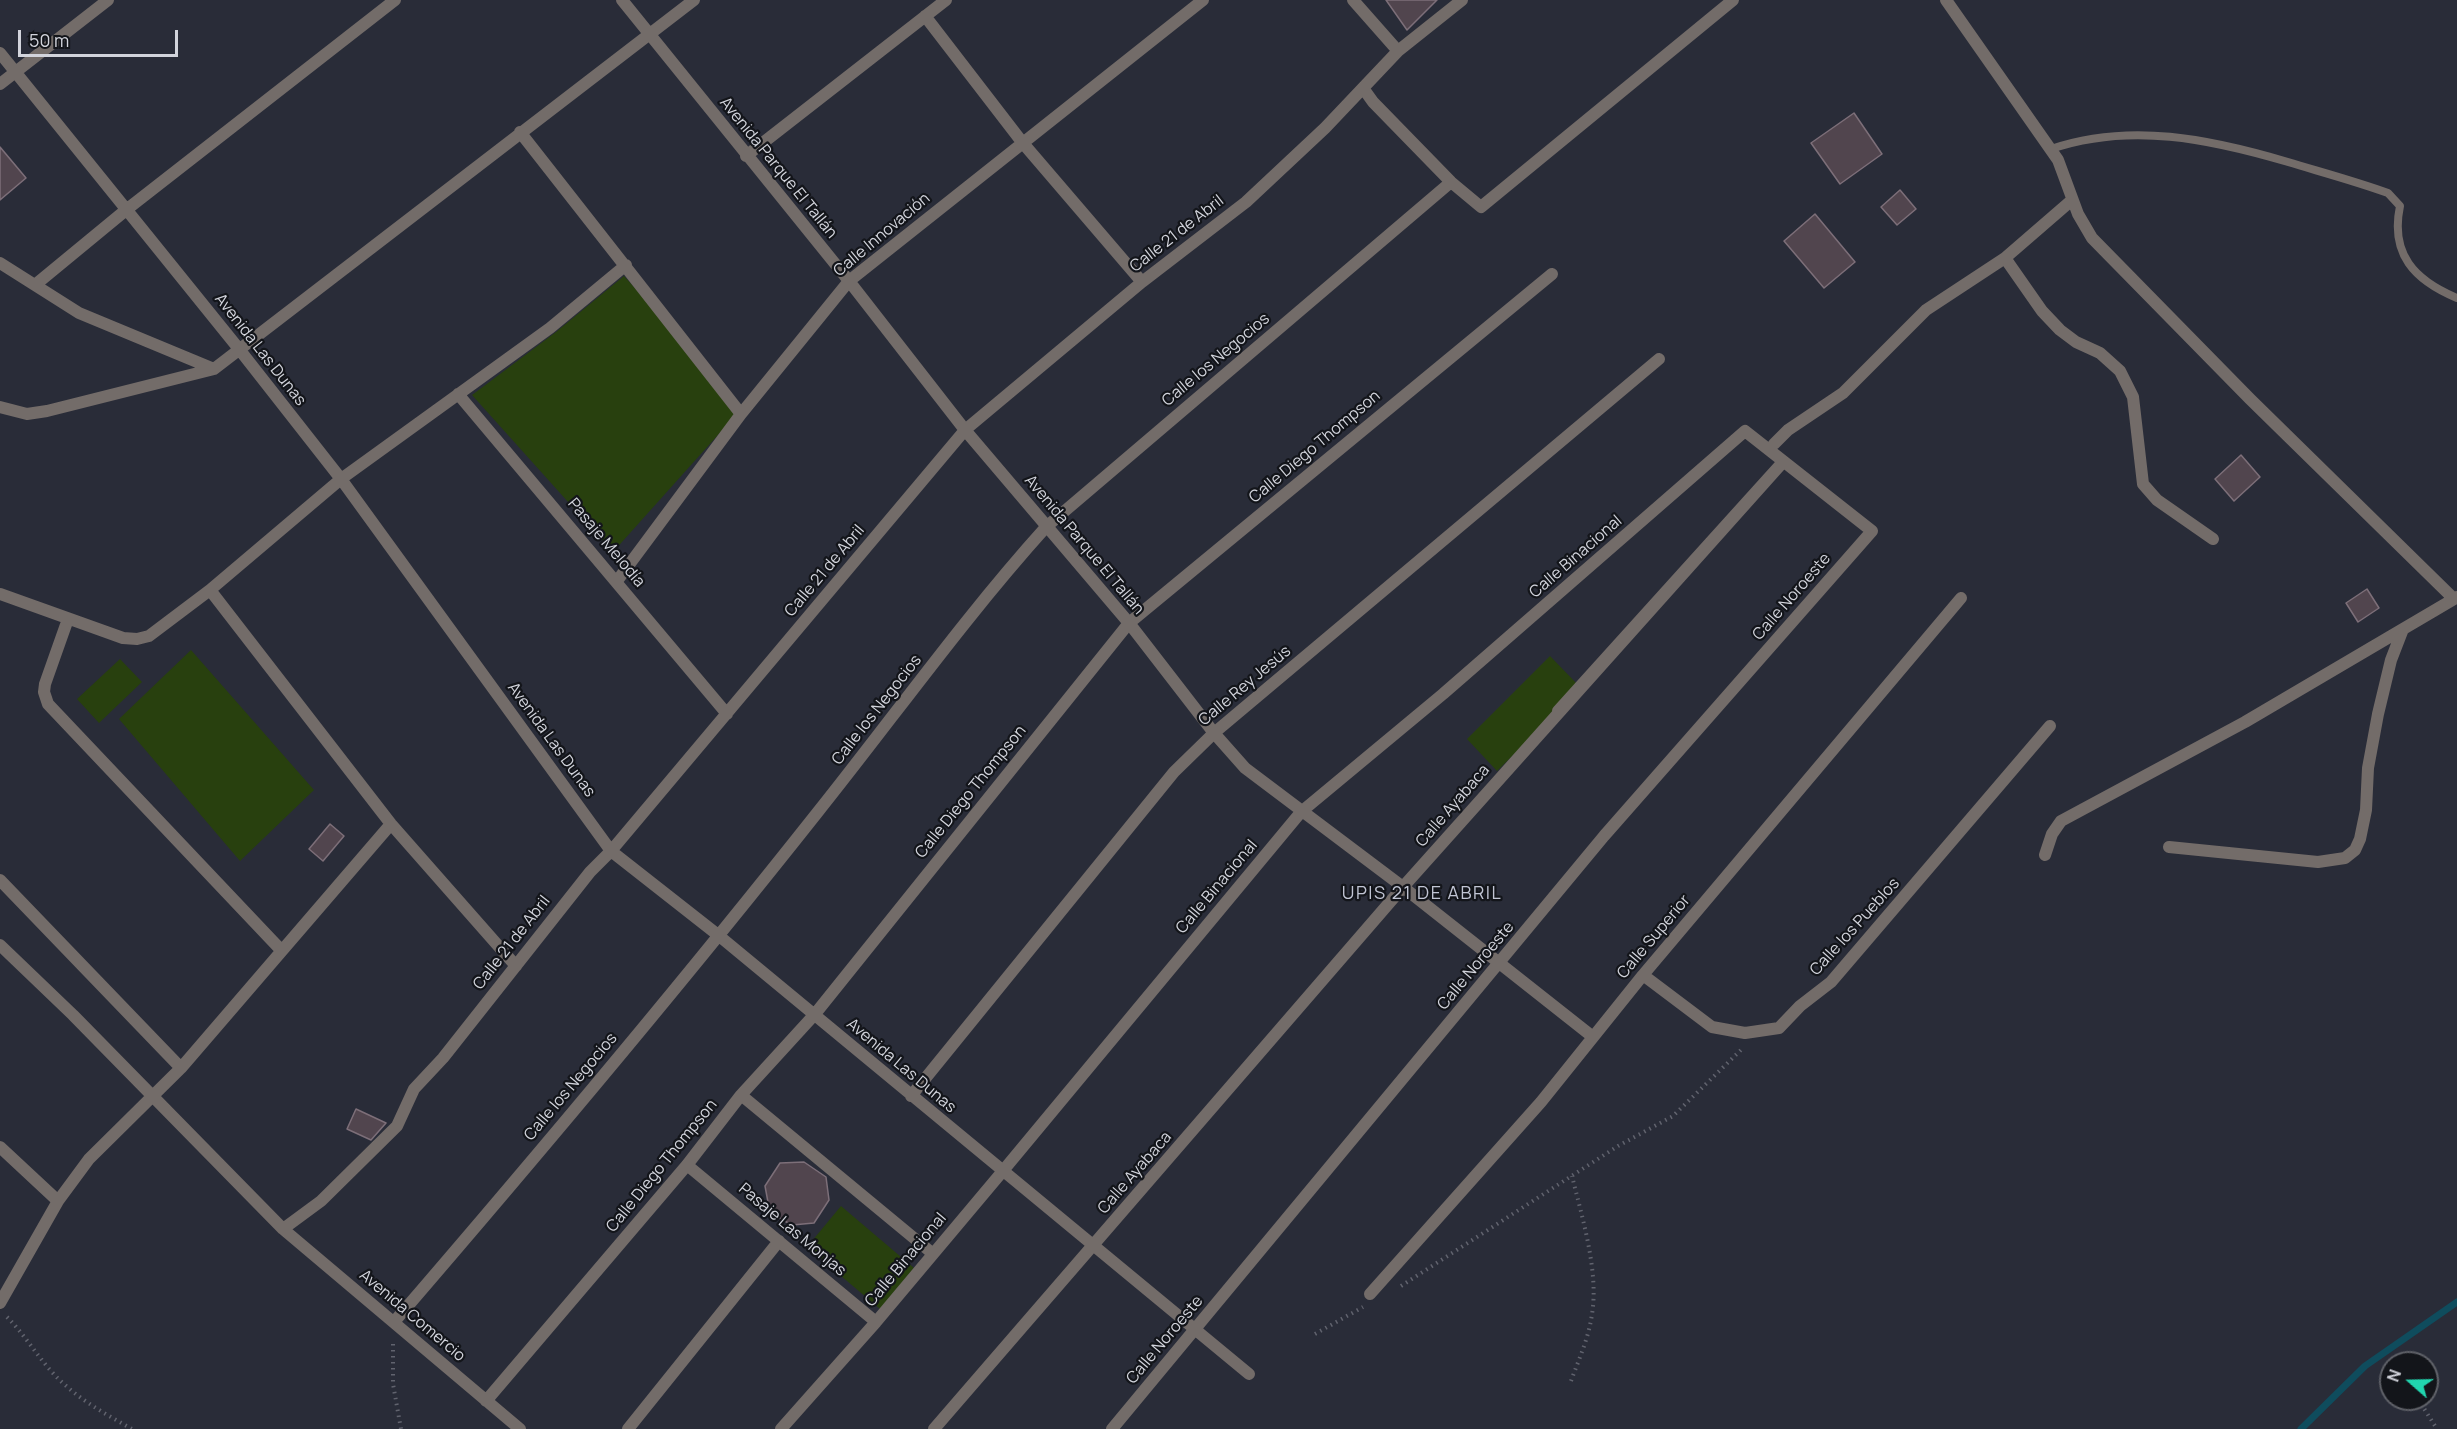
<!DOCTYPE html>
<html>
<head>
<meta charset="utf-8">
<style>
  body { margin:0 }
  #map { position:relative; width:2457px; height:1429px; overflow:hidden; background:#292c38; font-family:Manrope,sans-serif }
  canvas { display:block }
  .north { position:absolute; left:2379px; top:1351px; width:60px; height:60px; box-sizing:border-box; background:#13151a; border:2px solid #5f6168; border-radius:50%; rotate:290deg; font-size:16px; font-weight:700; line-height:24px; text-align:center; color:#d2d4dc }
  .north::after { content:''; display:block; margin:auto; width:21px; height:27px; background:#21d5af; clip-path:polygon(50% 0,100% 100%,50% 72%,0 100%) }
  .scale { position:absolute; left:18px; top:30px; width:160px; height:27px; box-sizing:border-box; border:3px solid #d2d4dc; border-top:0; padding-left:8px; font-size:18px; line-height:21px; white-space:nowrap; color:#d2d4dc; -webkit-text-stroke:4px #13151a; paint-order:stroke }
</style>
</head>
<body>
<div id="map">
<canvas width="2457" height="1429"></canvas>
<div class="north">N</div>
<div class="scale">50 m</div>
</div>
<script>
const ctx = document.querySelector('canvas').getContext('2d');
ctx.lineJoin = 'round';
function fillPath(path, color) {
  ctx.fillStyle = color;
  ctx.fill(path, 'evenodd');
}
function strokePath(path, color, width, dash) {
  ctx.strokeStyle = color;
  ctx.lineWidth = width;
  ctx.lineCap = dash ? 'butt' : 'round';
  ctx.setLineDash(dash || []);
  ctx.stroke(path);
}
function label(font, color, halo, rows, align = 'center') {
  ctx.font = font + ' Manrope,sans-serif';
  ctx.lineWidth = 4.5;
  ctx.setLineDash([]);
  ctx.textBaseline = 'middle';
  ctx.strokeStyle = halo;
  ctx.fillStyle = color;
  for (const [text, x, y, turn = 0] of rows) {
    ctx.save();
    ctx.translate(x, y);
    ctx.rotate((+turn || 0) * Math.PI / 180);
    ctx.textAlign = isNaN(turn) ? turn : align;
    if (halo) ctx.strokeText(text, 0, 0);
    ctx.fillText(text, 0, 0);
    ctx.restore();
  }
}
fillPath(new Path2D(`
  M624,276L743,407L613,552L472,395L556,332Z
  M191,650L314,790L240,861L119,719Z
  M1550,656L1581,688L1497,771L1467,739Z
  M120,659L142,682L99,723L77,699Z
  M841,1206L914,1268L880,1309L807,1247Z`), '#28400e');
strokePath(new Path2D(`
  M2301,1429L2365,1366L2457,1302`), '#0f4c5d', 7);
const building = new Path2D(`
  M1386,0H1437L1407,30Z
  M1854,113L1882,154L1840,184L1811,143Z
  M0,147L26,178L0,200Z
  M1900,190L1916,209L1897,225L1881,207Z
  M1815,214L1855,262L1824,288L1784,241Z
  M2241,455L2260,477L2234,501L2215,479Z
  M2367,589L2379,608L2358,622L2346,603Z
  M330,824L344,836L323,861L309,849Z
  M356,1109L386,1123L371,1140L347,1129Z
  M804,1162L826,1177L829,1200L814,1223L792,1225L770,1213L765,1186L780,1163Z`);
fillPath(building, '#51454e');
strokePath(building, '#7d6f79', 1.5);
strokePath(new Path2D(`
  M1401,1286L1618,1146L1673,1116L1743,1048
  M7,1317C28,1338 42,1365 65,1385C85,1403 109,1416 132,1429
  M1315,1334L1363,1307
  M393,1344V1384L401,1429
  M1571,1381C1579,1359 1589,1337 1592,1314C1599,1272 1582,1217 1572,1176
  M2418,1399L2437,1429`), '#61636e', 4, [1.5, 4.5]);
strokePath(new Path2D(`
  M2051,149C2130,122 2210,139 2288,162C2321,172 2355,181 2388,193L2400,206C2390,254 2414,280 2457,298`), '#736c69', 8);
strokePath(new Path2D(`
  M622,0L849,281L965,430L1129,623L1214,733L1245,768L1403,887L1593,1037
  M1353,0L1398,51
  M1946,0L2058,160L2078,214L2092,238L2250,399L2454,599L2457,597
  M925,16L1022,142L1142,282
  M0,53L239,349L341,479L611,851L718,935L1249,1374
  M0,84L108,0
  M1363,88L1373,102L1451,182L1481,207L1733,0
  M520,132L741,414
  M746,156L946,0
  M2005,258L2042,311L2060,330L2076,342L2100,353L2120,371L2133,397L2143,484L2157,500L2213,539
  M0,263L79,313L214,369
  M35,285L126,210L395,0
  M458,394L727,714
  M0,407L27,414L47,411L214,369L694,0
  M1774,444L1788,430L1843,393L1926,310L2005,258L2072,200
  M617,581L741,414L849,281L1203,0
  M210,590L391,824L516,966
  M0,594L123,638L137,639L149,636L210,590L341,479L550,328L626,265
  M68,619L45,684L44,692L48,704L281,950
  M2169,847L2318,862L2345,858L2355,850L2360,839L2366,810L2368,768L2378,714L2391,660L2403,629
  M2045,855L2052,834L2061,821L2245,722L2454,599
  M0,880L181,1068
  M0,945L73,1015L283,1229L520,1429
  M1643,975L1712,1027L1745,1033L1779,1028L1800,1006L1831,982L2050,726
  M741,1095L932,1253
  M911,1096L1174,772L1214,733L1659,359
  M0,1147L58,1201
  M687,1165L876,1322
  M283,1229L321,1201L397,1126L414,1089L443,1058L590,872L611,851L965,430L1142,282L1246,202L1325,128L1398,51L1462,0
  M1370,1294L1541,1102L1643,975L1961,598
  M0,1303L58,1201L89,1159L181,1068L391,824
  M394,1322C538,1155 680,986 817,813C893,718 964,618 1046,527L1451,182
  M486,1401L687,1165L741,1095L815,1014L1129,623L1552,274
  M628,1429L779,1241
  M781,1429L876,1322L1002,1172L1301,812L1443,694L1745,431L1872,531L1604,836L1112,1429
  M934,1429L1403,887L1783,462L1558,711`), '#736c69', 12);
label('16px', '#d2d4dc', '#13151a', [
  ["Avenida Parque El Tallán",778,168,51],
  ["Calle 21 de Abril",1177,234,-38],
  ["Calle Innovación",882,235,-40],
  ["Avenida Las Dunas",260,350,52],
  ["Calle los Negocios",1216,360,-40],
  ["Calle Diego Thompson",1315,447,-40],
  ["Pasaje Melodía",606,543,50],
  ["Avenida Parque El Tallán",1084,545,50],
  ["Calle Binacional",1576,557,-41],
  ["Calle 21 de Abril",825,571,-50],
  ["Calle Noroeste",1792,597,-49],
  ["Calle Rey Jesús",1245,686,-40],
  ["Calle los Negocios",877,710,-52],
  ["Avenida Las Dunas",551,740,54],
  ["Calle Diego Thompson",971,792,-51],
  ["Calle Ayabaca",1453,806,-49],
  ["Calle Binacional",1217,887,-50],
  ["Calle los Pueblos",1855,927,-48],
  ["Calle Superior",1654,937,-50],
  ["Calle 21 de Abril",512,943,-52],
  ["Calle Noroeste",1476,966,-50],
  ["Avenida Las Dunas",901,1066,40],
  ["Calle los Negocios",571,1087,-50],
  ["Calle Diego Thompson",662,1166,-51],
  ["Calle Ayabaca",1135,1173,-49],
  ["Pasaje Las Monjas",792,1230,40],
  ["Calle Binacional",906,1260,-50],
  ["Avenida Comercio",412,1316,40],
  ["Calle Noroeste",1165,1340,-50]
]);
ctx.letterSpacing = '1.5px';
label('18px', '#c1c5d4', '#13151a', [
  ["UPIS 21 DE ABRIL",1422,894]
]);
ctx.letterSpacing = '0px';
</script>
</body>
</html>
